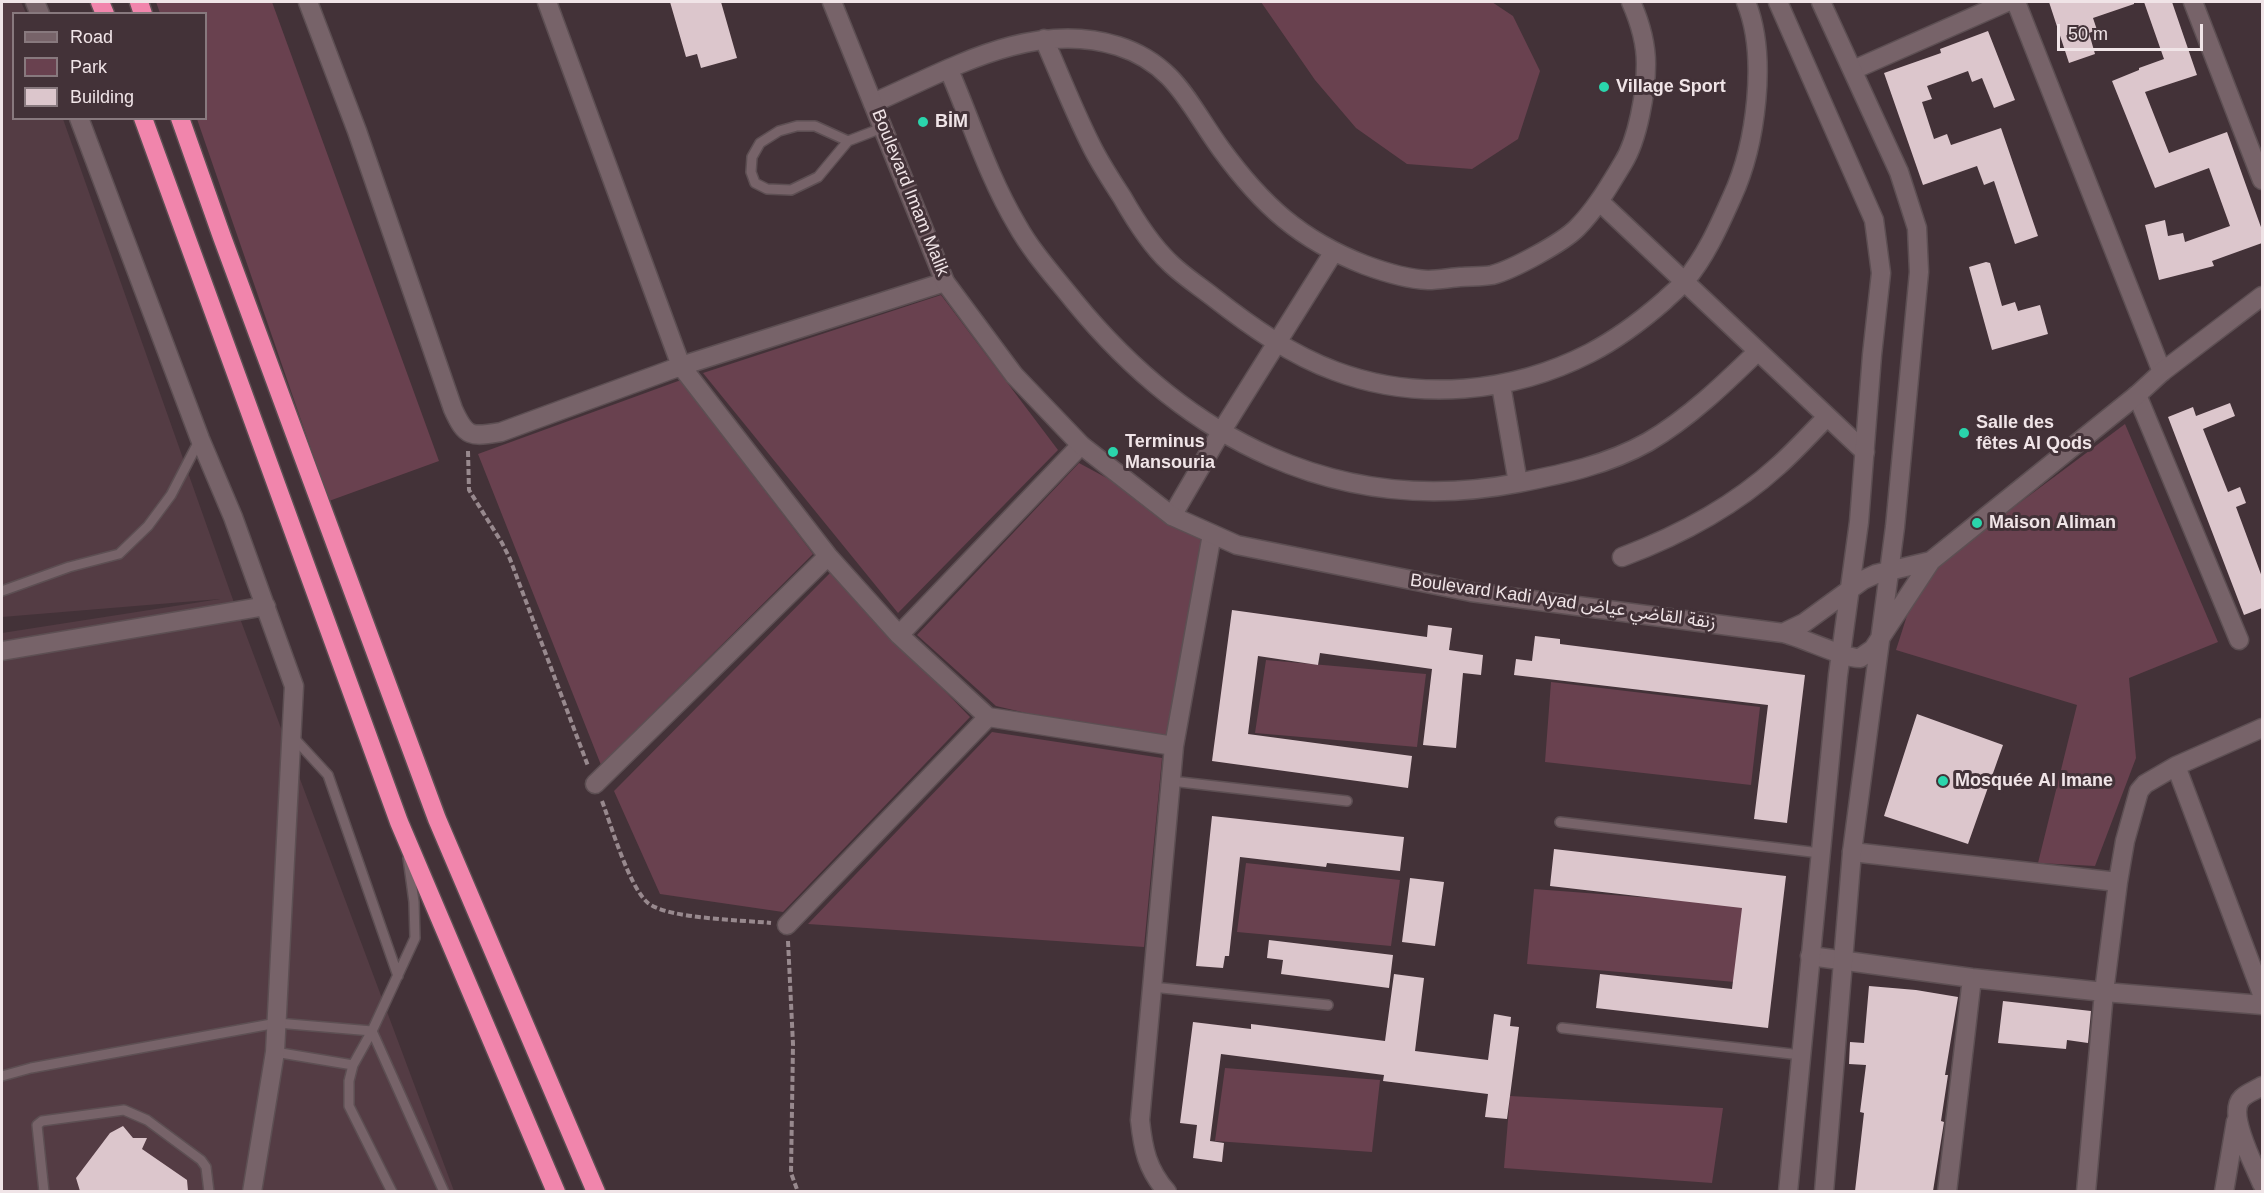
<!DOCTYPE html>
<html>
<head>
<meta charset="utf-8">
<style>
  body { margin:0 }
  #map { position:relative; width:2264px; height:1193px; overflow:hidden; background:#433238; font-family:Arial,sans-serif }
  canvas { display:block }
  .frame { position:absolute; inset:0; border:3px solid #f0e4e7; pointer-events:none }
  .legend { position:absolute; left:12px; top:12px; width:195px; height:108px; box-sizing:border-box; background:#433238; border:2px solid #88797e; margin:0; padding:8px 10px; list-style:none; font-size:18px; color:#f0e4e7 }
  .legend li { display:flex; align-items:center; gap:12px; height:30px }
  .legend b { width:30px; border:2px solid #88797e }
  .scale { position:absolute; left:2057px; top:24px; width:146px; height:27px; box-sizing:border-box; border:3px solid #f0e4e7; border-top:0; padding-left:8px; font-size:18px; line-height:21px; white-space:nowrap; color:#f0e4e7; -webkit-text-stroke:4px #433238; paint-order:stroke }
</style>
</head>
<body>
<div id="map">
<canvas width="2264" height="1193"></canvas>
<div class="frame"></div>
<ul class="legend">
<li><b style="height:8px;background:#776369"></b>Road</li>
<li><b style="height:16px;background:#69414f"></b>Park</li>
<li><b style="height:16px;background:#dcc6cc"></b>Building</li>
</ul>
<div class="scale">50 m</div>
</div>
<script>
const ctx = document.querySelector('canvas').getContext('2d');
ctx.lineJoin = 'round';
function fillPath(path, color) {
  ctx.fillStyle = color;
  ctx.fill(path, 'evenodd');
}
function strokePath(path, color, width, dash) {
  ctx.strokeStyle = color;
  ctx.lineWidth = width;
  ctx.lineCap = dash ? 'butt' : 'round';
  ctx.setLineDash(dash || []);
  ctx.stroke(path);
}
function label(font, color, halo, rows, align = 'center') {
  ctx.font = font + ' Arial,"Noto Sans Arabic",sans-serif';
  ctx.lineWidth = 6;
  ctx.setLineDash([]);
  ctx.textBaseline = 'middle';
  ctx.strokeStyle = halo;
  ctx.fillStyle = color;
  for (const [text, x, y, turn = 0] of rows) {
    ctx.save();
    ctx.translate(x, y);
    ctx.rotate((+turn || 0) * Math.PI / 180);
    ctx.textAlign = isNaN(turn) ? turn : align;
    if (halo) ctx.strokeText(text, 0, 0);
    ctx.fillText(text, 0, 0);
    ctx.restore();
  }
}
fillPath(new Path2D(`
  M2,2H21L26,13L14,14V118L63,119L232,597L454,1191H2V633L220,599L2,617Z`), '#543c44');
fillPath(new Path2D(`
  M156,2H272L439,461L329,501L197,119L206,118V14L160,13Z
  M1261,2H1492L1513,16L1540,71L1518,139L1472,169L1407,164L1356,128L1315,80Z
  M941,295L1058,450L898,613L703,373Z
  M681,380L813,554L601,765L478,454Z
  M2125,424L2218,642L2129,678L2136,758L2095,866L2038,863L2077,705L1896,650L1919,578Z
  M1079,463L1205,531L1164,745L996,706L917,635Z
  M830,573L970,717L783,912L660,894L614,791Z
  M1266,660L1426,674L1417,747L1255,733Z
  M1551,682L1760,707L1751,785L1545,762Z
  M992,732L1162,758L1144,947L808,924Z
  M1246,863L1400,880L1391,946L1237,932Z
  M1534,889L1744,905L1735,982L1527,964Z
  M1225,1068L1380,1080L1372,1152L1215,1141Z
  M1510,1096L1723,1108L1712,1183L1504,1168Z`), '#69414f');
fillPath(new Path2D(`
  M670,2H721L737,58L701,68L697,54L686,57Z
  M2049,2H2134V4L2093,18L2097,30L2089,33L2095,54L2069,63Z
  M2144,2H2172L2197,75L2145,92L2169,153L2227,132L2262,230V243L2212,261L2214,266L2159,280L2145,225L2165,220L2168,236L2183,233L2185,242L2230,226L2209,168L2155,188L2112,81L2139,70V68L2164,59Z
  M1988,31L2015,100L1994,108L1982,78L1972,82L1968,71L1927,86L1932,99L1922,102L1934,139L1947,134L1951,145L2001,128L2038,236L2015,244L1994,181L1984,185L1977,166L1923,185L1884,73L1941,53L1940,49Z
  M1986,262L1990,263L2002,306L2015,302L2018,311L2040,305L2048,334L1992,350L1969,267Z
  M2230,403L2235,416L2203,429L2228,492L2240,487L2246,503L2236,507L2262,577V608L2244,615L2168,417L2193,407L2196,416Z
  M1232,610L1427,637L1428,625L1452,628L1449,650L1483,655L1481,675L1463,673L1456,748L1423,745L1432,669L1320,653L1318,665L1258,656L1248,734L1412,756L1408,788L1212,761Z
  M1535,636L1560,639V644L1805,675L1787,823L1754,819L1768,705L1514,675L1516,659L1532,661Z
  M1917,714L2003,745L1968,844L1884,816Z
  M1212,816L1404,837L1400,871L1327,863L1326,867L1240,857L1229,956H1225L1223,968L1196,966Z
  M1554,849L1786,876L1768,1028L1596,1008L1600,974L1732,989L1742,908L1550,886Z
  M1410,878L1444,882L1435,946L1402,942Z
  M1269,940L1393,955L1389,988L1281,974L1283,960L1267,958Z
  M1394,974L1424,978L1415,1051L1488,1060L1494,1014L1511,1017L1510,1026L1519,1027L1507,1119L1485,1117L1488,1094L1383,1081L1384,1075L1221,1054L1210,1141L1224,1143L1222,1162L1193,1158L1197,1125L1180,1123L1193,1022L1251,1029V1024L1385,1041Z
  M1869,986L1916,990L1958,997L1945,1075H1948L1941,1121L1944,1122L1933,1191H1855L1864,1113L1860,1112L1866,1065L1849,1064L1850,1042L1864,1043Z
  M2003,1001L2091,1011L2088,1043L2067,1040L2066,1049L1998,1043Z
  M123,1126L133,1138H147L142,1149L187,1180L188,1191H80L76,1178L110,1133Z`), '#dcc6cc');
const lane = new Path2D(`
  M848,141L815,126H797L779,131L760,143L752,157L751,172L755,183L767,189L791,190L818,177L848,141L882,128
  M2,591L69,567L119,554L148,526L171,495L200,439
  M293,737L328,775L398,976
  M1171,781L1347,801
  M1560,822L1820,853
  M1152,987L1328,1005
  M1562,1028L1801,1055
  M275,1052L353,1065
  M2,1076L31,1068L277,1023L372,1031L444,1192
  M44,1192L37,1125L42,1121L124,1110L147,1120L201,1160L206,1167L209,1192
  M392,1192L349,1106V1081L353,1065L372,1031L415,938L414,902L408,858`);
const street = new Path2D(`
  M35,2L40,14
  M308,2L357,131L453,409C466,438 471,437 501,432L681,366L945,282
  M547,2L681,366L828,556L899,635L988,717L1174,746
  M2016,2L2162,372
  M2193,2L2262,180
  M1044,39C1059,73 1073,109 1090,143C1099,162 1111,180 1122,197C1135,220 1150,244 1169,262C1182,275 1199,286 1213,297C1250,326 1291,355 1335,371C1418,402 1512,393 1590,353C1617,339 1641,321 1664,301C1671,294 1679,288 1685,281C1706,256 1719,226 1732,197C1756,145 1768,56 1746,2
  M949,70C971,121 988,176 1017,225C1032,252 1054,276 1074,301C1186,438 1337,518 1518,483C1563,474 1607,465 1648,442C1689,418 1724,384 1758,351
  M1853,70L2007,2
  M873,103C949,70 1032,19 1118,46C1175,64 1189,105 1221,149C1262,205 1300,240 1365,265C1384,272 1407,279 1428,280C1438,280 1449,278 1460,277C1470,276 1482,277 1492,275C1512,270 1562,243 1577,228C1596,209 1609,186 1623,163C1638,139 1646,92 1646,64C1646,44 1639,20 1631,2
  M79,118L200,439L233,517L294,686L275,1052L252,1192
  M1600,202L1865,452
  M1501,385L1518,483
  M2137,395L2239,640
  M1172,516L1221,432L1333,253
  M1622,557C1678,536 1733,507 1778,466C1795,451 1811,433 1827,417
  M899,635L1081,445
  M2,651L266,606
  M2176,766L2262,994
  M595,784L828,556
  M1852,852L2118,882
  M787,925L988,717
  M1810,956L1972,978L2104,992L2262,1005
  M2262,1086C2256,1090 2247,1093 2242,1098C2226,1114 2255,1166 2262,1184
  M1167,1192C1147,1169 1143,1149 1140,1120L1174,746L1212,534
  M1947,1192L1972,978
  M2086,1192L2104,992L2118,882L2125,841L2139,791L2145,784L2176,766L2262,728
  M2224,1192L2236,1121`);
const secondary = new Path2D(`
  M832,2L945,282L1014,375L1081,445L1172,516L1237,545L1471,592L1783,633C1801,637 1846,659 1860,658L1873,649L1931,561L2137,395L2162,372L2262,296
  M1778,2L1874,220L1881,273L1872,355L1859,522L1838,675L1788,1192
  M1821,2L1899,172L1917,228L1919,272L1895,527L1852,852L1824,1192
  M1783,633L1804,623L1863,580L1876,574L1931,561`);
const highway = new Path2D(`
  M100,2L105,14
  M139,2L143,14
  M143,118L399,822L556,1192
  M180,118L222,237L437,819L596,1192`);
strokePath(lane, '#5d4f53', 12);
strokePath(street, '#5d4f53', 21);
strokePath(secondary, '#5d4f53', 21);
strokePath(highway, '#5d4f53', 21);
strokePath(new Path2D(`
  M468,451L469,490L502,543L510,559L588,766
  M602,801C611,825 629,887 648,903C668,919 743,920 771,923
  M788,941L793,1044L791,1173L798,1192`), '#98898e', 4, [6, 3]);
strokePath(lane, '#776369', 9);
strokePath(street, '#776369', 18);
strokePath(secondary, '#776369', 18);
strokePath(highway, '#f185ac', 18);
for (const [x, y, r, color] of [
  [1604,87,6,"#2ad5ac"],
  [923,122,6,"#2ad5ac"],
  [1964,433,6,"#2ad5ac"],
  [1113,452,6,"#2ad5ac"],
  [1977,523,6,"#2ad5ac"],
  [1943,781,6,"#2ad5ac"]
]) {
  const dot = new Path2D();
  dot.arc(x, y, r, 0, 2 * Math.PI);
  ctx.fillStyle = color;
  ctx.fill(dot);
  strokePath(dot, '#433238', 2);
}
label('bold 18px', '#f0e4e7', '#433238', [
  ["Village Sport",1616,87],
  ["BİM",935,122],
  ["Salle des",1976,423],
  ["fêtes Al Qods",1976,444],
  ["Terminus",1125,442],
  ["Mansouria",1125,463],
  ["Maison Aliman",1989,523],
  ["Mosquée Al Imane",1955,781]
], 'left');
label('18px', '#f0e4e7', '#433238', [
  ["Boulevard Imam Malik",910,193,68],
  ["Boulevard Kadi Ayad زنقة القاضي عياض",1563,602,8]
]);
</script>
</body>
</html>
